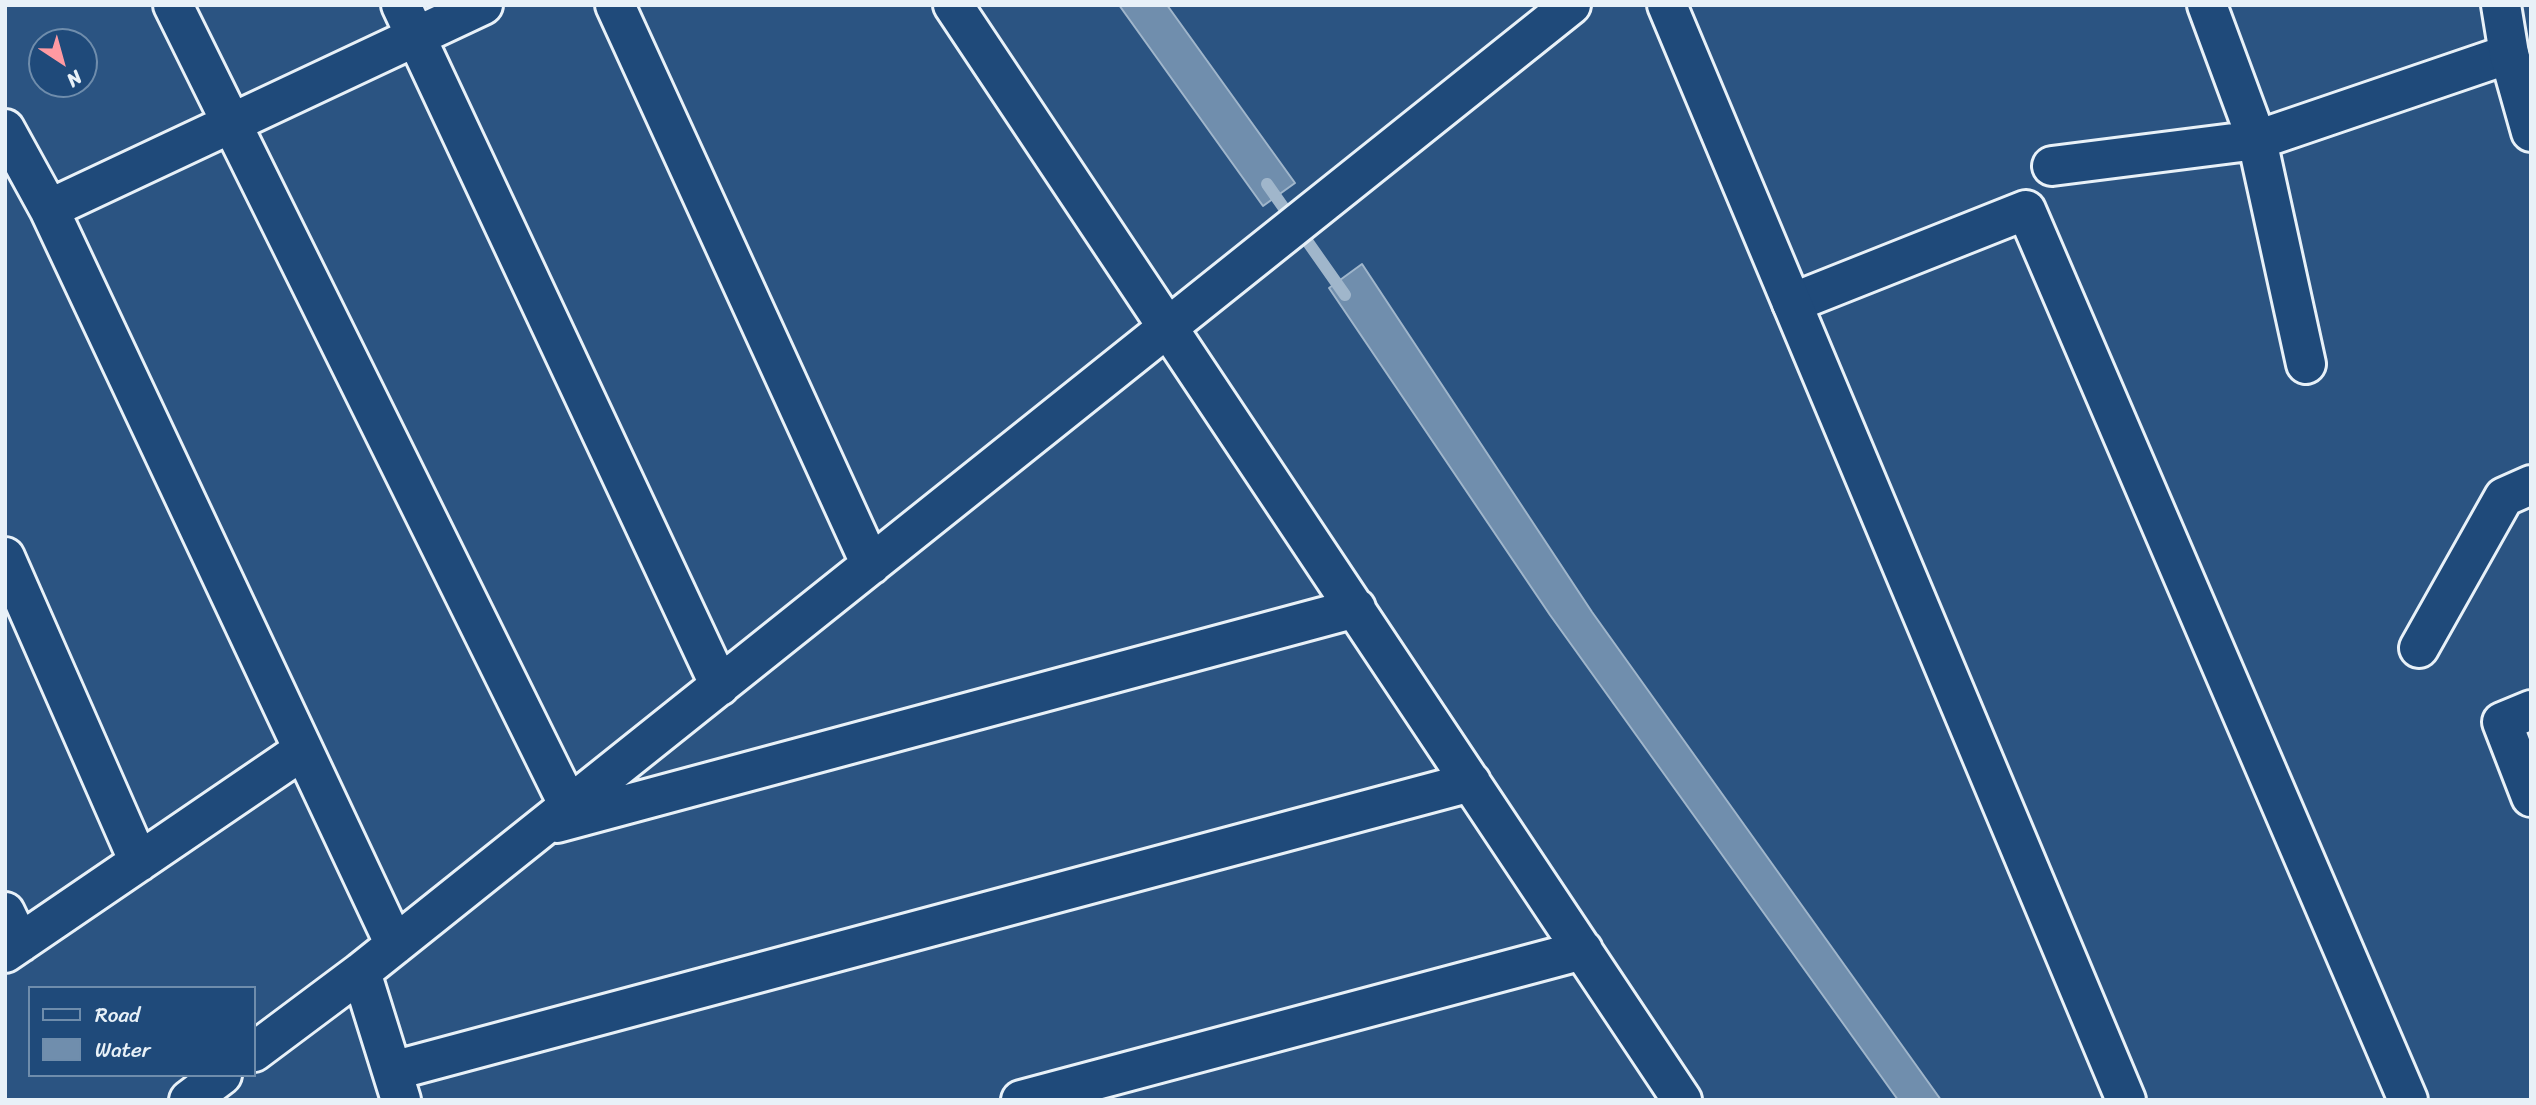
<!DOCTYPE html>
<html>
<head>
<meta charset="utf-8">
<style>
  body { margin:0 }
  #map { position:relative; width:2536px; height:1105px; overflow:hidden; background:#2b5482; font-family:Sriracha,sans-serif }
  canvas { display:block }
  .frame { position:absolute; inset:0; border:7px solid #e8f1f8; pointer-events:none }
  .legend { position:absolute; left:28px; top:986px; width:228px; height:91px; box-sizing:border-box; background:#1f4a7a; border:2px solid #6f8dac; margin:0; padding:9px 12px; list-style:none; font-size:21px; color:#e8f1f8 }
  .legend li { display:flex; align-items:center; gap:14px; height:35px }
  .legend b { width:35px; border:2px solid #6f8dac }
  .north { position:absolute; left:28px; top:28px; width:70px; height:70px; box-sizing:border-box; background:#1f4a7a; border:2px solid #6f8dac; border-radius:50%; rotate:144deg; font-size:19px; font-weight:700; line-height:28px; text-align:center; color:#e8f1f8 }
  .north::after { content:''; display:block; margin:auto; width:24px; height:32px; background:#ff9aa2; clip-path:polygon(50% 0,100% 100%,50% 72%,0 100%) }
</style>
</head>
<body>
<div id="map">
<canvas width="2536" height="1105"></canvas>
<div class="frame"></div>
<ul class="legend">
<li><b style="height:9px;background:#1f4a7a"></b>Road</li>
<li><b style="height:19px;background:#708ead"></b>Water</li>
</ul>
<div class="north">N</div>
</div>
<script>
const ctx = document.querySelector('canvas').getContext('2d');
ctx.lineJoin = 'round';
function fillPath(path, color) {
  ctx.fillStyle = color;
  ctx.fill(path, 'evenodd');
}
function strokePath(path, color, width, dash) {
  ctx.strokeStyle = color;
  ctx.lineWidth = width;
  ctx.lineCap = dash ? 'butt' : 'round';
  ctx.setLineDash(dash || []);
  ctx.stroke(path);
}
const water = new Path2D(`
  M1119,5H1167L1295,183L1263,206Z
  M1362,264L1592,612L1941,1100H1898L1550,615L1329,288Z`);
fillPath(water, '#708ead');
strokePath(water, '#a0b6cb', 2);
strokePath(new Path2D(`
  M1267,184L1345,295`), '#a0b6cb', 12);
const minor = new Path2D(`
  M173,5L569,806
  M401,5L720,686
  M615,5L871,565
  M953,5L1682,1100
  M2207,5L2257,140L2306,364
  M5,129L49,209L395,945
  M2052,166L2257,140L2509,54
  M49,209L483,5
  M1792,303L2026,210L2408,1100
  M5,557L139,862
  M2419,648L2504,497L2531,485
  M2531,710L2502,722L2531,797
  M557,823L1356,608
  M5,912L20,943
  M5,953L303,750
  M361,972L401,1100
  M254,1052L361,972L1571,5
  M392,1071L1471,782
  M189,1100L222,1075
  M1021,1100L1583,950`);
const tertiary = new Path2D(`
  M1667,5L2126,1100
  M2501,5L2509,54L2531,132`);
strokePath(minor, '#e8f1f8', 44);
strokePath(tertiary, '#e8f1f8', 44);
strokePath(minor, '#1f4a7a', 38);
strokePath(tertiary, '#1f4a7a', 38);
</script>
</body>
</html>
